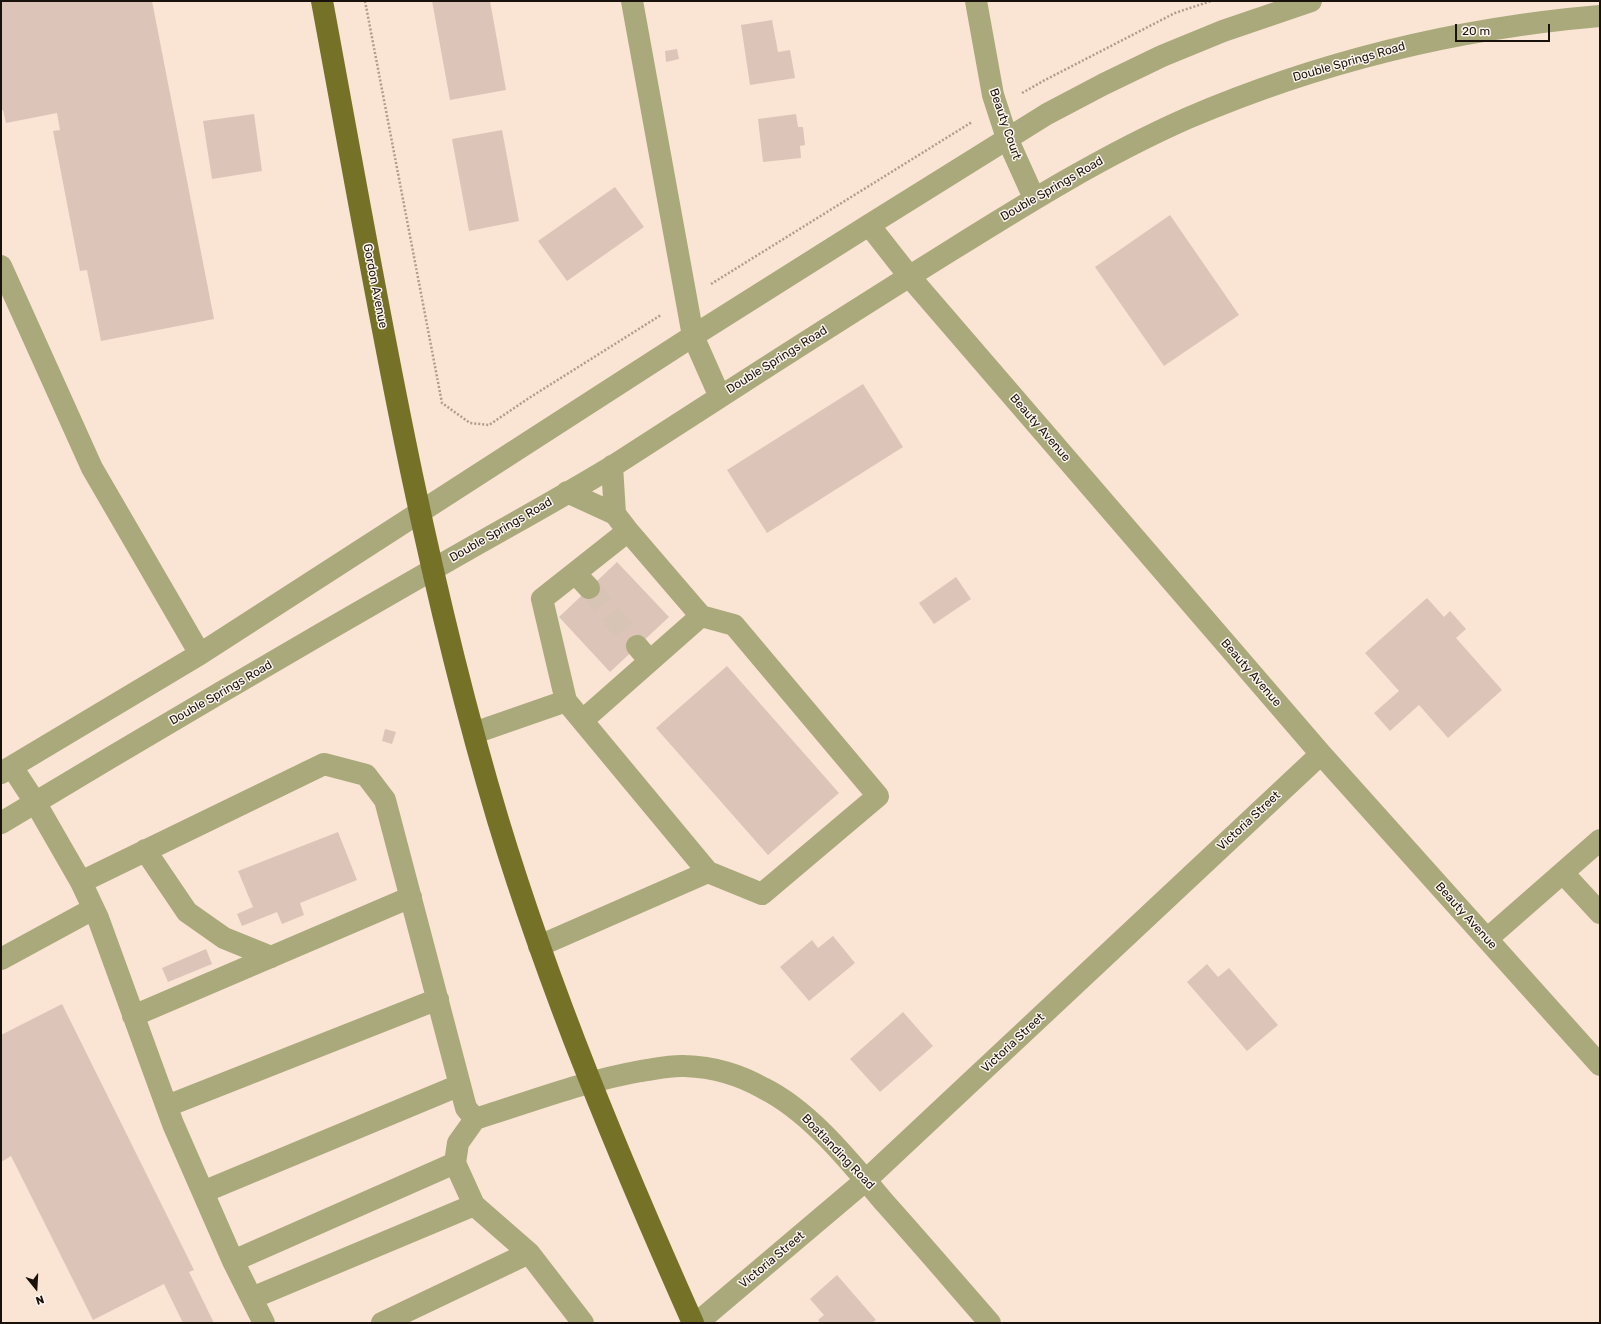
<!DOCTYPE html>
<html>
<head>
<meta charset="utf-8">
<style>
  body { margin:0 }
  #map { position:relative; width:1601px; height:1324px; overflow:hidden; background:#fae4d3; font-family:Rubik,sans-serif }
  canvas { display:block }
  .frame { position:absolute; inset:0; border:2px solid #19120c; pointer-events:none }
  .north { position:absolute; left:16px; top:1268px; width:40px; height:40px; -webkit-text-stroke:3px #fdf4ed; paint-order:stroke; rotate:162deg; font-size:11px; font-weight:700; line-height:16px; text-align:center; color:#19120c }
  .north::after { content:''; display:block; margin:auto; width:14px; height:18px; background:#19120c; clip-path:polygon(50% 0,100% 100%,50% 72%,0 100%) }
  .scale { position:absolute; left:1455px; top:24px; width:95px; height:18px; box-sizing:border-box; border:2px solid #19120c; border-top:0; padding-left:5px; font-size:12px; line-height:14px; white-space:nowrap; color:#19120c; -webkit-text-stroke:3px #fdf4ed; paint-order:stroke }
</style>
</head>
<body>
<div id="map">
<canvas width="1601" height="1324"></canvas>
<div class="frame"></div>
<div class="north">N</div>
<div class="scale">20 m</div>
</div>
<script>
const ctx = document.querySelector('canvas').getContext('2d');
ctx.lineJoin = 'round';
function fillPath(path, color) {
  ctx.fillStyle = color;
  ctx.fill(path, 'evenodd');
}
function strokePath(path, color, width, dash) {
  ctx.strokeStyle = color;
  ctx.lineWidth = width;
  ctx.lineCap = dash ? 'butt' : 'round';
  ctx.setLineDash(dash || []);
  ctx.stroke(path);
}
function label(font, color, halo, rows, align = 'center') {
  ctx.font = font + ' Rubik,sans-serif';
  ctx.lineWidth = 3;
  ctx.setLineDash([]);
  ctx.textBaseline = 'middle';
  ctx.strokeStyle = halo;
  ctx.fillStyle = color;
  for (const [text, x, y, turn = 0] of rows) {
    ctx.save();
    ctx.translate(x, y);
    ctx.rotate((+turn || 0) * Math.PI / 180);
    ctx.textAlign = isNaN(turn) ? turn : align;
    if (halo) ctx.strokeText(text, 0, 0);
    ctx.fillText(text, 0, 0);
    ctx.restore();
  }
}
fillPath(new Path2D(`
  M1,1H152L214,319L101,341L87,270L80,271L53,131L60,130L57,113L6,123L3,110H1Z
  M432,1H490L506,90L450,100Z
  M772,20L778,52L790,50L795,78L750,85L741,25Z
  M677,49L679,59L666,62L665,51Z
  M254,114L262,171L212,179L203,121Z
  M796,114L798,127H803L805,145L800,146L801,158L763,162L758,119Z
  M502,130L519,221L469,231L452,139Z
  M615,187L644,227L567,281L538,241Z
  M1170,215L1239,315L1164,366L1095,267Z
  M863,384L903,447L767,533L727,470Z
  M617,562L669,617L610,672L559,617Z
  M956,577L971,599L934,624L919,603Z
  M1427,598L1444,617L1450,611L1466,629L1456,638L1502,690L1448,738L1419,705L1390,731L1374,713L1399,691L1365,653Z
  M727,666L839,793L768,855L656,728Z
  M385,729L396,732L392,744L382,741Z
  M338,832L357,880L300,903L304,915L282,924L277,912L242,926L237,914L253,907L238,871Z
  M833,936L855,963L809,1001L780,967L812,940L818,948Z
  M206,949L212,964L168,982L162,968Z
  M1207,964L1218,977L1229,968L1278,1025L1247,1051L1187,982Z
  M62,1004L194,1270L189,1272L214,1323H183L164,1284L93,1320L11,1156L1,1162V1035Z
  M903,1012L933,1046L880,1092L850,1059Z
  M837,1275L876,1320L872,1323H820L818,1320L824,1315L810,1299Z`), '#ddc4b8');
strokePath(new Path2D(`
  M589,588L637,646`), '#d8c4b5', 22, [22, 11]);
strokePath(new Path2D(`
  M365,1L442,403L470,423L489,425L529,398L661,315
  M1022,93L1045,80L1175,13L1211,1
  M711,284L972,122`), '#ae9d8f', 2.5, [2, 2]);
strokePath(new Path2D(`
  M632,1L693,336L720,397
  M976,1L993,95L1007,138L1034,198
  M869,225L909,276L1321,754L1600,1065
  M1,266L92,468L200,654
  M567,492L615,514L612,466
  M575,573L589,588
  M637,646L650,661
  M566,701L708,872L762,894L878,796L734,625L701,616L628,531L615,514
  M583,720L701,616
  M474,733L566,701L542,599L628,531
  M12,767L35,802L81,882L98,918L173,1124L233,1261L264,1323
  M1,773L200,654L693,336L869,225L1047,114L1104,84L1162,56L1223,31L1311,1
  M1,823C144,737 287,653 432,570C492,535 554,502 613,466C649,443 684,420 720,397C796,348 873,299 950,251C1027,203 1104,155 1188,118C1319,62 1458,28 1600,16
  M145,850L187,912L224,938L271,957
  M1563,873L1600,913
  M81,882L324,764L366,775L385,800L466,1108L475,1119C530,1102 584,1081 641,1071C656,1069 670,1065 685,1066C712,1067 740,1075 763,1088C810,1111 851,1163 884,1202C920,1242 955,1283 990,1323
  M1487,939L1600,840
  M539,946L708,872
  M1,959L93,909
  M133,1016L411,897
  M167,1106L438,999
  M475,1119L458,1143L455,1163L474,1205L529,1253L583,1323
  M203,1192L460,1085
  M233,1261L455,1163
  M252,1298L474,1205
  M382,1323L529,1253
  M697,1323L866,1180L1321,754`), '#aaa97b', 22);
strokePath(new Path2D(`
  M322,1C373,275 418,552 498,820C550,992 620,1159 693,1323`), '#757228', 22);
label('12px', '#19120c', '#fdf4ed', [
  ["Double Springs Road",1349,62,-16],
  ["Beauty Court",1005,124,71],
  ["Double Springs Road",1052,189,-30],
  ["Gordon Avenue",375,286,79],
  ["Double Springs Road",777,360,-32],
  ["Beauty Avenue",1040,428,49],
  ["Double Springs Road",501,530,-30],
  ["Beauty Avenue",1251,673,49],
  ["Double Springs Road",221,693,-30],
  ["Victoria Street",1249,821,-43],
  ["Beauty Avenue",1466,916,48],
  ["Victoria Street",1013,1043,-43],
  ["Boatlanding Road",838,1152,46],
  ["Victoria Street",772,1260,-40]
]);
</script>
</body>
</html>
